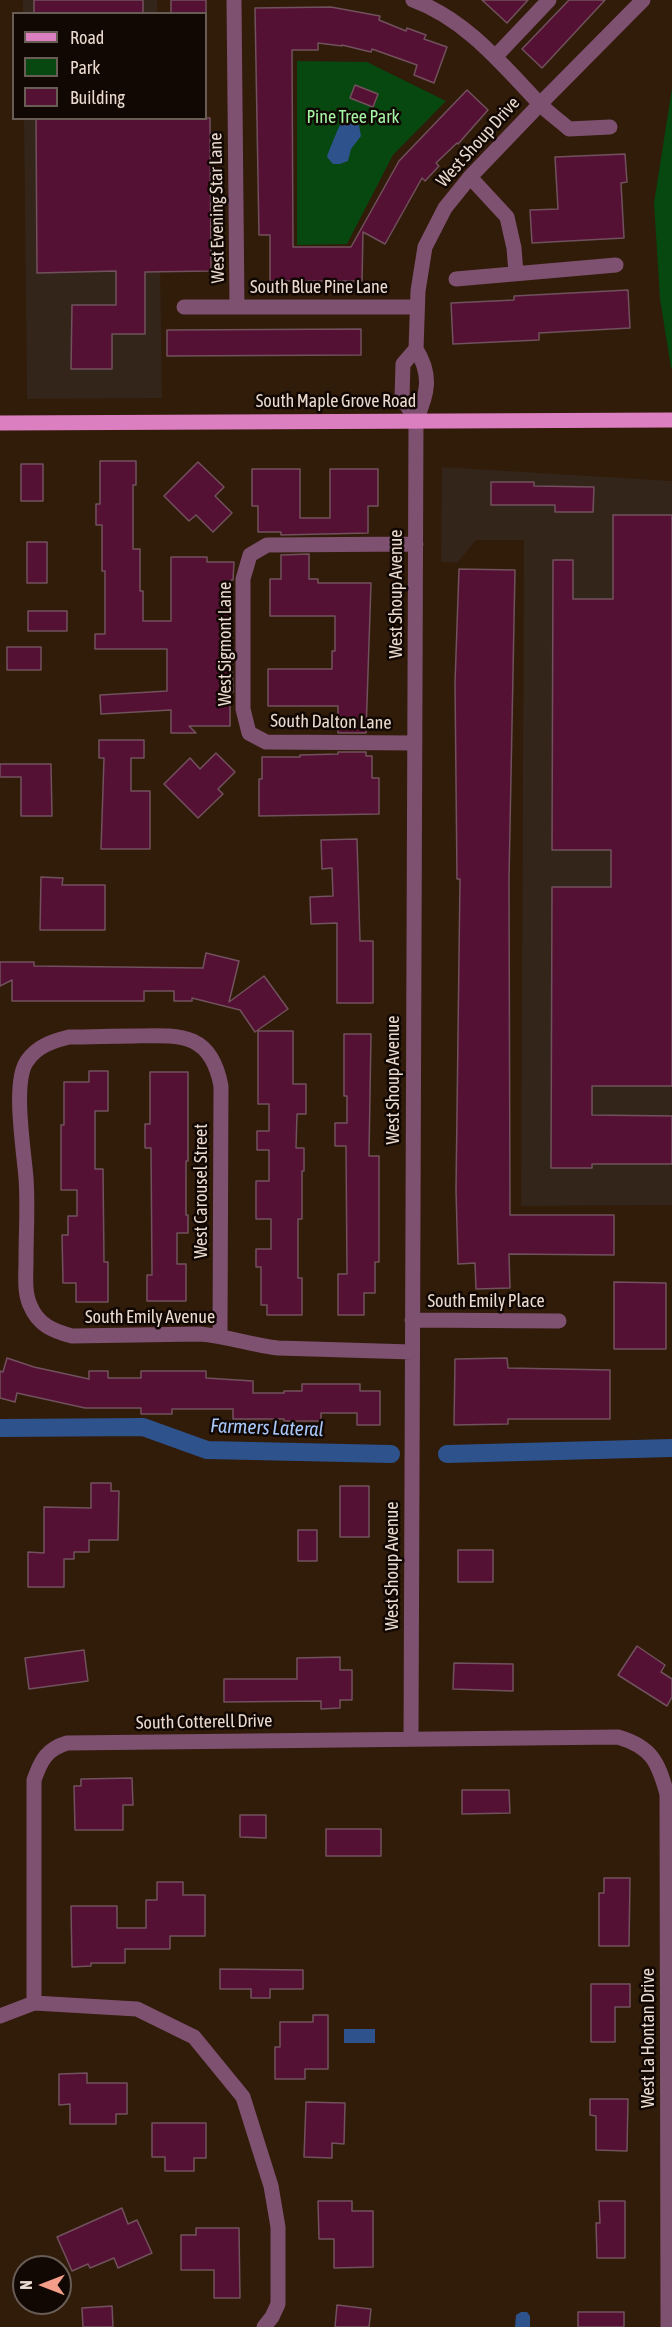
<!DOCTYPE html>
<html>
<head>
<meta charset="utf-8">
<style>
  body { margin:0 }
  #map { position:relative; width:672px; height:2327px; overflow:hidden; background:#311b09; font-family:"Asap Condensed",sans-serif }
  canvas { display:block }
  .legend { position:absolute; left:12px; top:12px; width:195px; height:108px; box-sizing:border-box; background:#120803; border:2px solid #685c55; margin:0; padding:8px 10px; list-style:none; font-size:18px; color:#eadacf }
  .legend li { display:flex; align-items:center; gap:12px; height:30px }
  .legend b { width:30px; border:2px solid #685c55 }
  .north { position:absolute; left:12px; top:2255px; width:60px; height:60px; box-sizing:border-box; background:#120803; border:2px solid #685c55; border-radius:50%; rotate:270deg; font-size:16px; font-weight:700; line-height:24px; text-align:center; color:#eadacf }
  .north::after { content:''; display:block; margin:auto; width:21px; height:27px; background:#f49d8b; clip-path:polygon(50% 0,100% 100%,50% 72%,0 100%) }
</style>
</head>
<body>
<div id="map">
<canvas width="672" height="2327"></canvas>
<ul class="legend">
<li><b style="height:8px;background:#dc7fc0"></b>Road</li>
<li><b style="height:16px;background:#074710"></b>Park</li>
<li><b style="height:16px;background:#513"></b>Building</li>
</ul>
<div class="north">N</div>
</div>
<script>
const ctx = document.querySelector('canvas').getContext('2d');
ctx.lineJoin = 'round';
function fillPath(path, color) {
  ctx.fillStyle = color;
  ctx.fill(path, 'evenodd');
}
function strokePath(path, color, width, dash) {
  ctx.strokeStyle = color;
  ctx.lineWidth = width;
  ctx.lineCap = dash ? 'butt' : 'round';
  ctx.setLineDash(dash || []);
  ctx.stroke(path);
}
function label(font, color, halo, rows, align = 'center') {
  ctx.font = font + ' "Asap Condensed",sans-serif';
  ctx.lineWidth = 5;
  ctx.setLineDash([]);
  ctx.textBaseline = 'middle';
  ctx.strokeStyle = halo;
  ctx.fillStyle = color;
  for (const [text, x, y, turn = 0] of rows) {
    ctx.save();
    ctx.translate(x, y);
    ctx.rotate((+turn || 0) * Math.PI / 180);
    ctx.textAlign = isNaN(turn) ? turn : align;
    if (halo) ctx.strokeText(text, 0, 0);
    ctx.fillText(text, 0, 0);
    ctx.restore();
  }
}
fillPath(new Path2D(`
  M23,0H157V13H23Z
  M24,119H158L162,398L27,399Z
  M442,467L672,481V1205L521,1206L524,540H476L458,562H441Z`), '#332519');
fillPath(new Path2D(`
  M297,61L367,62L446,101L393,155L347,244L297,245Z
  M672,88V368H671L660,299L654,203Z`), '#074710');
fillPath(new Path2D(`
  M351,119L359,125L361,136L351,149L348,161L340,164H333L327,157C328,153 340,123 342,122C343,121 350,120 351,119Z
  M344,2029H375V2043H344Z
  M521,2312H527L530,2316V2327H515L516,2315Z`), '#2d528c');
strokePath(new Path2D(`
  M0,1428L143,1427L207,1450L391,1454
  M447,1454L672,1448`), '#2d528c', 18);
const building = new Path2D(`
  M34,0H143V14H34Z
  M171,0H206V14H171Z
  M482,0H528L507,23Z
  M569,0H605L542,68L522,49Z
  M331,7L380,16L379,20L406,31L407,28L426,35L424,39L447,47L434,83L414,75L417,65L372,49L371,52L342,45V46L318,43V50H292L293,247H351L399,161L467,90L488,110L458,144L457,143L436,163L439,166L425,181L422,178L385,244L363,232L362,281H270V235H259L255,8Z
  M355,85L378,94L373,107L350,98Z
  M36,118H210L211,271L145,272V334H112V369H71L72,305H116V271L37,273Z
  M625,154L627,182L621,183L624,238L532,243L530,210L558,209L555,157Z
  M628,290L630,328L539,333V340L453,344L451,303L514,300V296Z
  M361,329V355L167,356V330Z
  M100,461H136V485H133V549H140V591H143V621H171V557H207V562H234L233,580H231V620L233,692H230V726H189L196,733H171V710L101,714L100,695L167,691V649H95V634H105V571H102V525H96V504H100Z
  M198,462L224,487L215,496L232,513L213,532L196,515L189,521L164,496Z
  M21,464H43V501H21Z
  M252,469H300V518H330V469H378V506H368V533L281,535V532H258V506H252Z
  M491,482H534V486L594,487L593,512H555V505H491Z
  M613,515H672V1086H592V1115L672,1116V1164H592V1168H551L552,887H611V850H552L553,560H573V599H613Z
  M27,542H47V583H27Z
  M309,554V579H318V583H371L366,733H338V706H268V669H332V651H335V616H270V579H281V555Z
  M459,569L515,570L509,879L510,1215H614V1255L509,1254L510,1288L476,1289L475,1263L458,1264L456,1190L460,879H457L455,683Z
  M28,611H67V631H28Z
  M7,647H41V670H7Z
  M99,740H144V758H131V791H150V849H101L104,758H99Z
  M338,752H366V756H372V778H379V814L259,816V779H262V757H300V755L338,754Z
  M216,753L235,772L218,789L223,794L198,818L164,784L190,758L200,769Z
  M0,764H51L52,816H21V777H0Z
  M357,839L360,941H373V1003H337V923L311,924L310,897L333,896L332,868L322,869L321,840Z
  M41,877L63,878L62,885H105V930H40Z
  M206,953L239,961L229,1002L264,976L288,1009L255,1032L240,1010L192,998V1001H174V991H144V1001H12V980L0,986V962H34V966L203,968Z
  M258,1031H293V1084H306V1114H297L296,1148H304V1171H302V1219H298V1278H302V1315H267V1305H261V1267H256V1249H271V1219H256V1181H269V1150H257V1131H269V1104H258Z
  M344,1034H371L369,1156H379V1262H375V1293H364V1315H338V1274H347L346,1146H335V1123H347V1096H344Z
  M89,1071H108V1111H95V1169H103L104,1262H108V1302H76V1283H63L62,1235H68V1216H77V1190H61V1125H64V1082H89Z
  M150,1072H188V1161H186V1215H188V1233H177V1264H186V1301H147V1275H152L151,1148H145V1124H150Z
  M614,1282L666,1283V1349H614Z
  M7,1358L34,1367L89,1379V1371H108V1378H141V1371H206V1378L253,1381V1393H284V1391H302V1384H360V1391H380V1425H357V1413H321V1421H284V1419H233V1409H172V1414H141V1408H85L17,1393L15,1402L0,1398V1371L3,1372Z
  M507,1358L508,1368L610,1370V1419H508V1424L454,1425L455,1359Z
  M91,1483H111V1491H119L118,1540H89V1552H74V1559H64V1587H28V1552L44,1553V1507L91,1508Z
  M340,1486H369V1537H340Z
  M298,1530H317V1561H298Z
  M458,1550H493V1582H458Z
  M637,1646L665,1665L661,1672L672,1679V1697L667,1706L618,1675Z
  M84,1650L88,1681L29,1689L25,1658Z
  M340,1657V1670H352V1700H340V1708L321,1709V1701L224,1702V1679H297V1658Z
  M454,1663L513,1664V1691L453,1689Z
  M132,1778L133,1805H123V1830H75L74,1786H81V1779Z
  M462,1790H509L510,1813L462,1814Z
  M240,1815H266V1838L240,1837Z
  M326,1829H381V1856H326Z
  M604,1878H630L629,1946H599V1893H604Z
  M157,1882H183V1895H205V1936H170V1949H125V1963H91V1966L72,1967L71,1906H117V1928H146V1900H157Z
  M220,1969L303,1970V1989H270V1998H251V1989H220Z
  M591,1984H630V2007H615V2042H591Z
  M313,2015H328V2069H305V2079H275V2047H280V2022H313Z
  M87,2073V2083H127V2114H116V2124H70V2104L59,2105V2074Z
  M590,2099H628L627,2151L596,2150V2116L590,2115Z
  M306,2102L345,2103L344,2144L332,2143V2158L304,2157Z
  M152,2123H206V2158H194V2171H165V2157H152Z
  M318,2201H352V2211H373V2267L334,2268V2239H319Z
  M599,2201H625V2258H597L596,2223H600Z
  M122,2208L128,2224L137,2220L152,2253L118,2268L114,2258L90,2268L88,2264L72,2271L57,2237Z
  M196,2228H239L240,2298H214V2270H181V2235H196Z
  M337,2305L371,2309L369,2327H335Z
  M112,2306L113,2327H83L82,2308Z
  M578,2312H624V2327H578Z`);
fillPath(building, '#513');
strokePath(building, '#71515d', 1.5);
strokePath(new Path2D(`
  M234,0L237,307
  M413,0C465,19 501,63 538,102C547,112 559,120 569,129L610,127
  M495,57L549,0
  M470,177L507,217L514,248L516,273
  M456,279L616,265
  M184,307H417
  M416,349L418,291L425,247L445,208L470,177L540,104L643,0
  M415,743L266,742L249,733L243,709V579L250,555L267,545L416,544
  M412,1320L559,1321
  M220,1335L221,1086C211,1032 180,1035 134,1036C113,1036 91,1037 69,1037C53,1041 37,1046 27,1061C12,1082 24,1151 26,1178C28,1205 26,1233 26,1260C26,1275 24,1292 30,1305C38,1325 53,1331 72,1336L200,1334C227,1336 251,1345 278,1348L412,1352
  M411,1739L416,420C428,393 432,375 416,349L403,364L402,398L416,420
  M34,2003L137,2009L194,2037L243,2097L271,2186L278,2227V2304L272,2317L264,2327
  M0,2016L34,2003V1780C41,1760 47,1749 67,1743L618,1737C652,1747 658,1762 667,1794L668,2327`), '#7e5170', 15);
strokePath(new Path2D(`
  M0,423L672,420`), '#dc7fc0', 15);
label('18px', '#a4f5a5', '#120803', [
  ["Pine Tree Park",353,117]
]);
label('18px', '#eadacf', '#120803', [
  ["West Shoup Drive",478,142,-48],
  ["West Evening Star Lane",217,208,-91],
  ["South Blue Pine Lane",319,287],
  ["South Maple Grove Road",336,401],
  ["West Shoup Avenue",396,594,-90],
  ["West Sigmont Lane",225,644,-90],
  ["South Dalton Lane",331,722,1],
  ["West Shoup Avenue",393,1080,-90],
  ["West Carousel Street",201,1191,-90],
  ["South Emily Place",486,1301],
  ["South Emily Avenue",150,1317],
  ["West Shoup Avenue",392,1566,-90],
  ["South Cotterell Drive",204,1722,-1],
  ["West La Hontan Drive",648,2038,-90]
]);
label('italic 20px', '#a7c8fb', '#120803', [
  ["Farmers Lateral",267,1428,2]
]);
</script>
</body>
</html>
